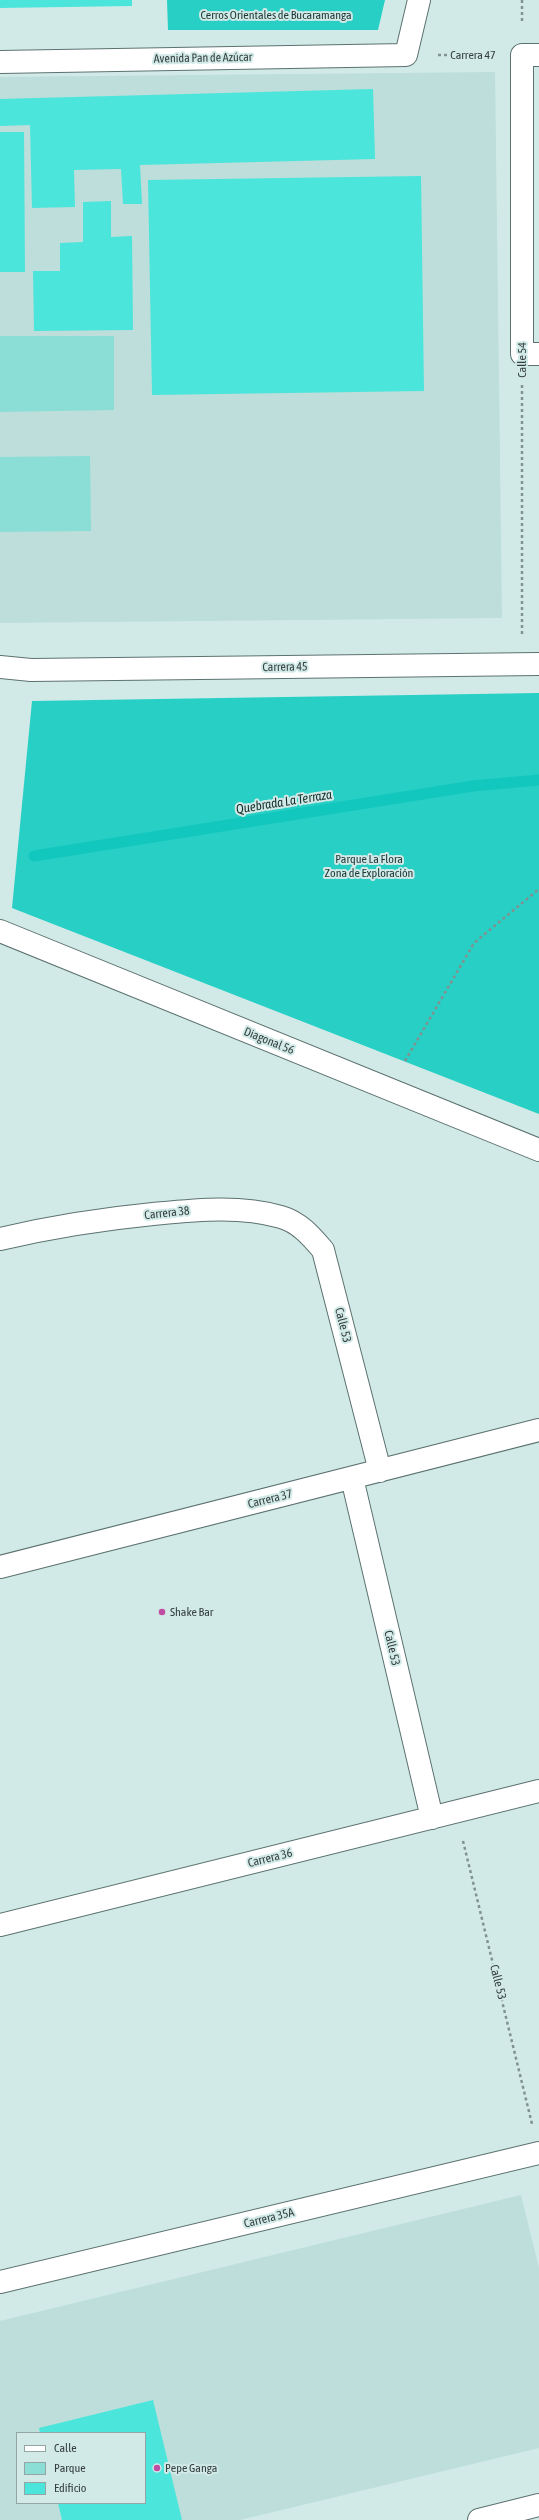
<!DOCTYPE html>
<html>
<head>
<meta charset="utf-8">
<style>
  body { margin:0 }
  #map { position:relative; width:539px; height:2520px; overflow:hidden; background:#d1eae7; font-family:"Asap Condensed",sans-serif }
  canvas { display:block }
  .legend { position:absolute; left:16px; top:2432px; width:130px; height:72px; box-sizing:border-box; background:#d1eae7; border:1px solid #93a6a3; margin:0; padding:5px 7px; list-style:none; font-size:12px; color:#353f3e }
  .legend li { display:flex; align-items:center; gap:8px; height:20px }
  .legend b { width:20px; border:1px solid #93a6a3 }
</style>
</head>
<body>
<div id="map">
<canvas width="539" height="2520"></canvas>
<ul class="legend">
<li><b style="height:5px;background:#fff"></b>Calle</li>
<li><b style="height:11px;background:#8aded6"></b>Parque</li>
<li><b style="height:11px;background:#4be5db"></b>Edificio</li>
</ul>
</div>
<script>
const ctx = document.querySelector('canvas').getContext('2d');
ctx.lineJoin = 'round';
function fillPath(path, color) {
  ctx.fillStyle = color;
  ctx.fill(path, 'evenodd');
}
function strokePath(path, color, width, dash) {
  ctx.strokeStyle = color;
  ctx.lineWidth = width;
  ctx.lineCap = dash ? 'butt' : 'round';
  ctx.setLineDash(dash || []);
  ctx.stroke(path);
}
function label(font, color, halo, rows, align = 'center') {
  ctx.font = font + ' "Asap Condensed",sans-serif';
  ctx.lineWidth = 4;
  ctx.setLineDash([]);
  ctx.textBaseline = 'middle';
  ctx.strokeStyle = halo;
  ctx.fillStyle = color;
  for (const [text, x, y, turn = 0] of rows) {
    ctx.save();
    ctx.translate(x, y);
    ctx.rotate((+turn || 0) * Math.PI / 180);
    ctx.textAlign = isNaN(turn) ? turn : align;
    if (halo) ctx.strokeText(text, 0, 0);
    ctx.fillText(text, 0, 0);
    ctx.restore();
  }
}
fillPath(new Path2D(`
  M495,72L502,618L0,623V77Z
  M521,2195L539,2268V2448L240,2520H0V2321ZM17,2433H145V2503H17Z`), '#bddeda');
fillPath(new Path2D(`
  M0,336H114V410L0,412Z
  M90,456L91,531L0,532V457Z`), '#8aded6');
fillPath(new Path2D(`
  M167,0H385L378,30H168Z
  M539,693V1114L12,908L32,701Z`), '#27cfc5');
strokePath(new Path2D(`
  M34,856L473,786L539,780`), '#12c7bd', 11);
fillPath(new Path2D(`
  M0,0H132V6L0,8Z
  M373,89L375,159L140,165L142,204H123L121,169L74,170L75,207L32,208L30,125L0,126V99Z
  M0,132H24L25,272H0Z
  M421,176L424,391L152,395L148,180Z
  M111,201V237L132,236L133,330L34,331L33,271H60V243L83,242V202Z
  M153,2400L182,2520H62L58,2503H145V2433H40L39,2428Z`), '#4be5db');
const minor = new Path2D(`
  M539,55H522V354H539
  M0,62L406,55L419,0
  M0,667L31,670L539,664
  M0,931L539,1150
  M0,1239C51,1227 102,1219 153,1214C195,1210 240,1205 281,1217C299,1222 311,1236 323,1250L380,1471
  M352,1478L432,1818
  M0,1567L539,1430
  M0,1925L539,1791
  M0,2282L539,2153
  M479,2520L539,2505`);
strokePath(minor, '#5c7270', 24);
strokePath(new Path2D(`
  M522,0V23
  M438,55H491
  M522,385V634
  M405,1061L474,943L539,889
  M463,1841L532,2124`), '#819290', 2.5, [3, 3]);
strokePath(minor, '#fff', 22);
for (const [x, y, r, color] of [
  [162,1612,4,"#c14ca3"],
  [157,2468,4,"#c14ca3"]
]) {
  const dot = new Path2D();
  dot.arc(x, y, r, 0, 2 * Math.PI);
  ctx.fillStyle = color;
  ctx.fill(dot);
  strokePath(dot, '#d1eae7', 1.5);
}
label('12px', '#1d3634', '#d1eae7', [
  ["Cerros Orientales de Bucaramanga",276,15],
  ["Parque La Flora",369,859],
  ["Zona de Exploración",369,873]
]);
label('12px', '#353f3e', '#d1eae7', [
  ["Carrera 47",473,55],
  ["Avenida Pan de Azúcar",203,58,-1],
  ["Calle 54",522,360,-90],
  ["Carrera 45",285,667,-1],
  ["Diagonal 56",269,1041,22],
  ["Carrera 38",167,1213,-6],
  ["Calle 53",343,1325,76],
  ["Carrera 37",270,1499,-14],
  ["Calle 53",392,1648,77],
  ["Carrera 36",270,1858,-14],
  ["Calle 53",498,1982,76],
  ["Carrera 35A",269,2218,-14]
]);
label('12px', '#353f3e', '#d1eae7', [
  ["Shake Bar",170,1612],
  ["Pepe Ganga",165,2468]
], 'left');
label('italic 13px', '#162f2d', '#d1eae7', [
  ["Quebrada La Terraza",284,802,-9]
]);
</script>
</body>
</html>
